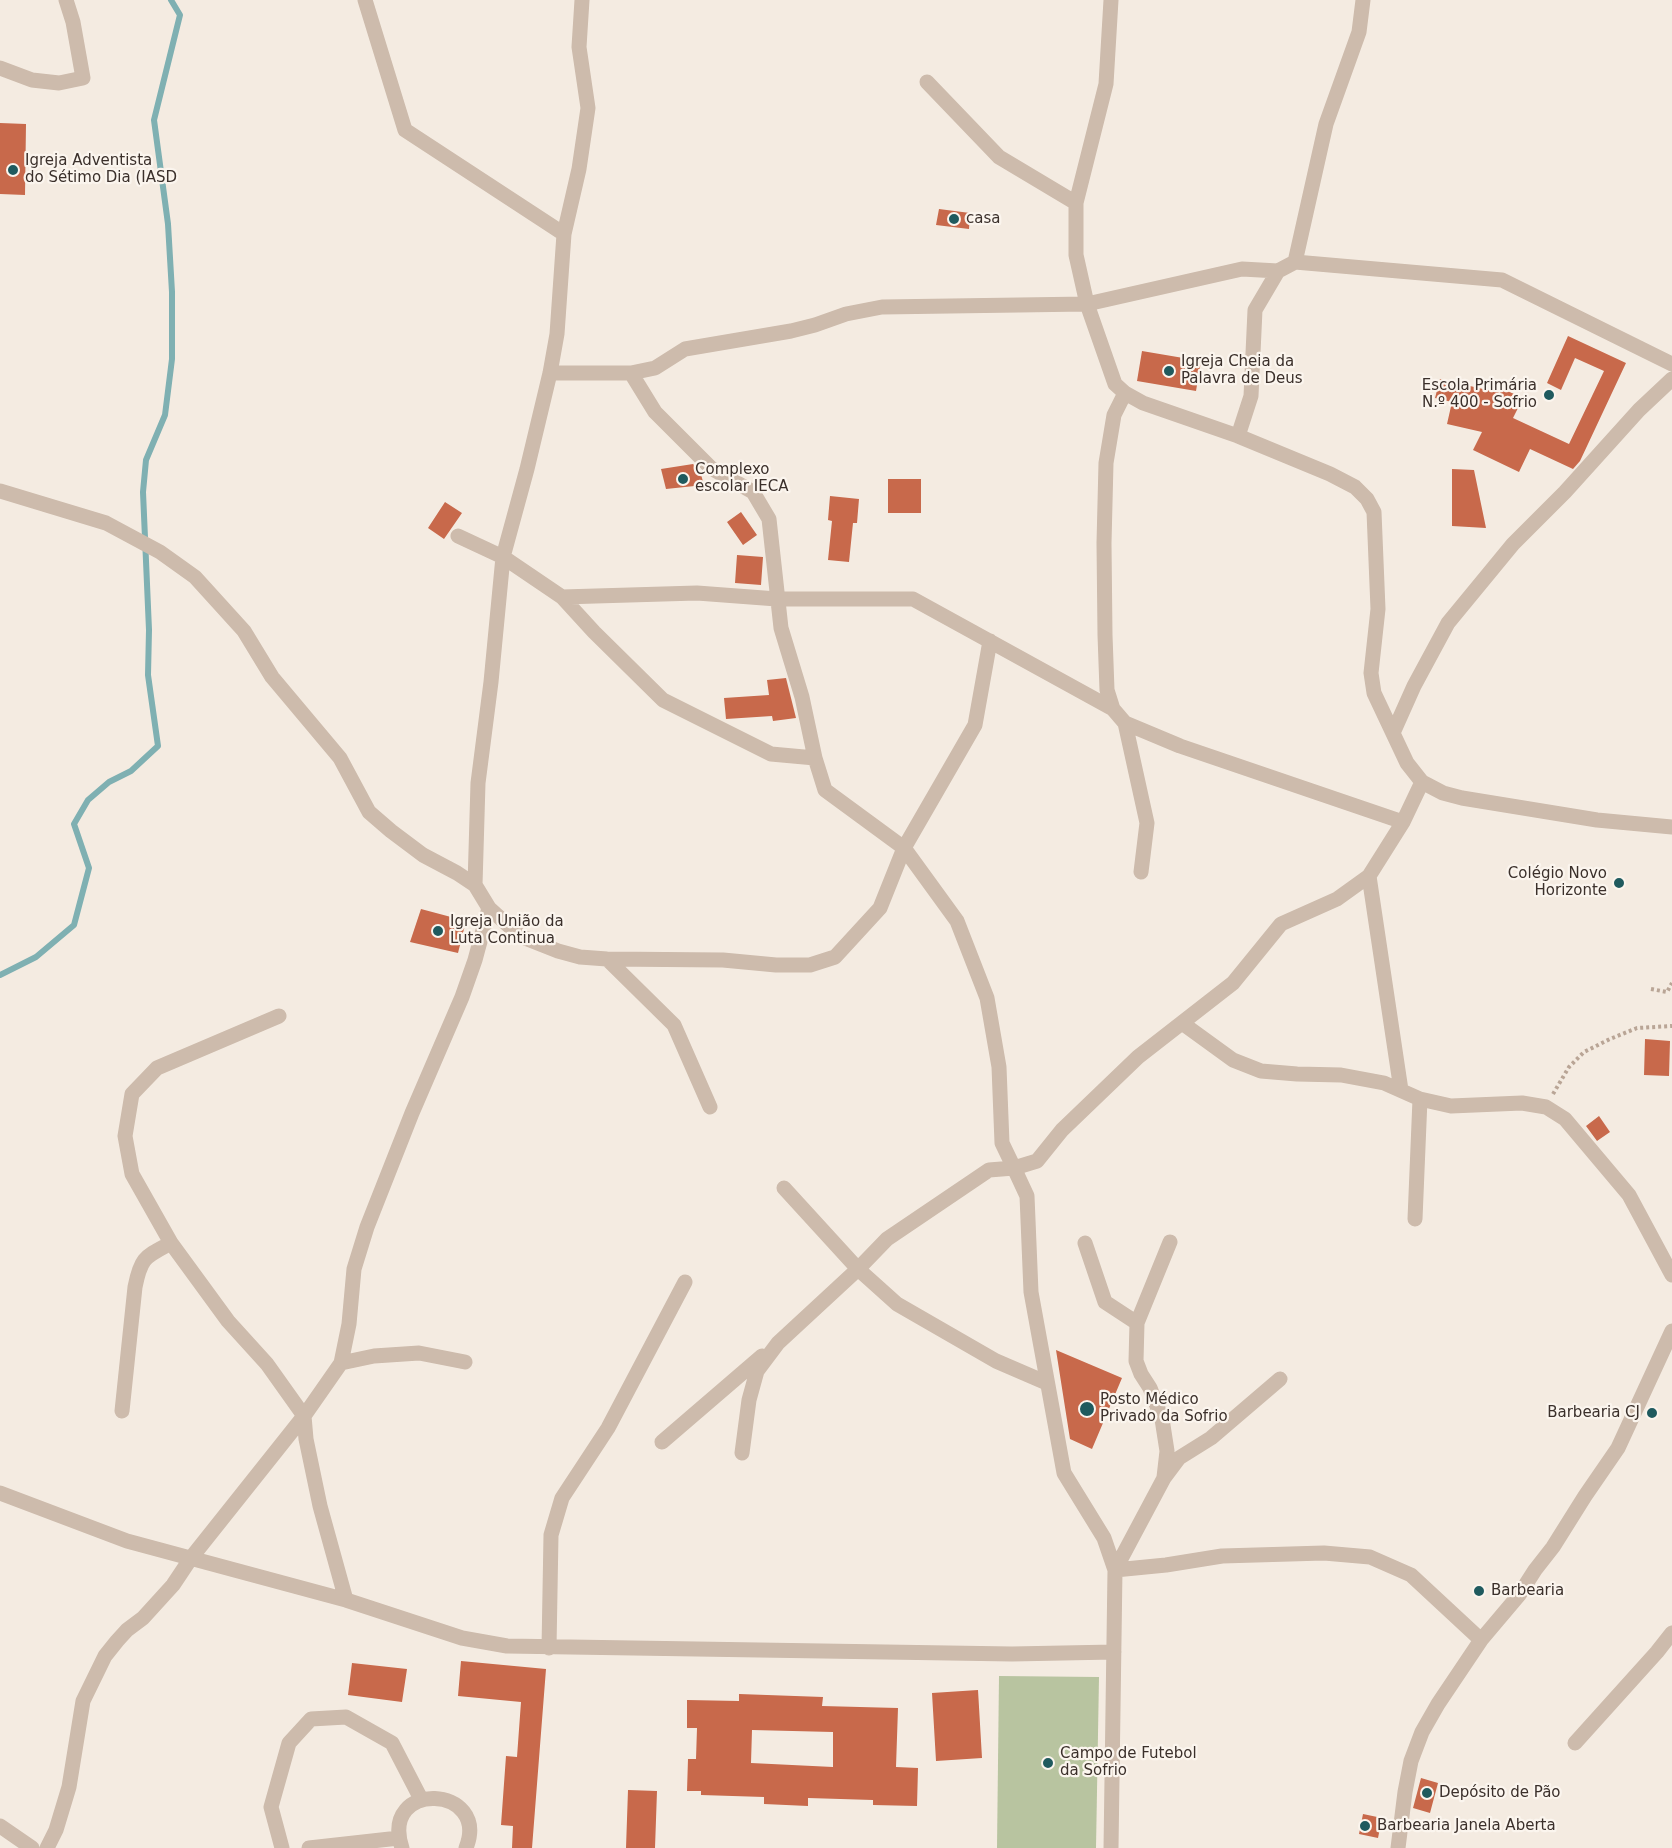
<!DOCTYPE html>
<html>
<head>
<meta charset="utf-8">
<style>
  body { margin:0 }
  canvas { display:block; background:#f4ebe1 }
</style>
</head>
<body>
<canvas width="1672" height="1848"></canvas>
<script>
const ctx = document.querySelector('canvas').getContext('2d');
ctx.lineJoin = 'round';
function fillPath(path, color) {
  ctx.fillStyle = color;
  ctx.fill(path, 'evenodd');
}
function strokePath(path, color, width, dash) {
  ctx.strokeStyle = color;
  ctx.lineWidth = width;
  ctx.lineCap = dash ? 'butt' : 'round';
  ctx.setLineDash(dash || []);
  ctx.stroke(path);
}
function label(font, color, halo, rows, align = 'center') {
  ctx.font = font + ' "DejaVu Sans",sans-serif';
  ctx.lineWidth = 4.5;
  ctx.setLineDash([]);
  ctx.textBaseline = 'middle';
  ctx.strokeStyle = halo;
  ctx.fillStyle = color;
  for (const [text, x, y, turn = 0] of rows) {
    ctx.save();
    ctx.translate(x, y);
    ctx.rotate((+turn || 0) * Math.PI / 180);
    ctx.textAlign = isNaN(turn) ? turn : align;
    if (halo) ctx.strokeText(text, 0, 0);
    ctx.fillText(text, 0, 0);
    ctx.restore();
  }
}
fillPath(new Path2D(`
  M999,1676L1099,1677L1096,1848H997Z`), '#b8c4a0');
strokePath(new Path2D(`
  M0,975L36,957L74,925L89,868L74,824L88,800L109,782L131,771L158,746L148,675L149,630L143,492L146,460L165,415L172,359V292L168,224L154,120L180,15L171,0`), '#7fb0b2', 6);
fillPath(new Path2D(`
  M0,123L26,124L25,195L0,194Z
  M939,209L970,213L969,229L936,225Z
  M1568,336L1626,363L1580,461L1573,469L1530,449L1519,472L1473,450L1482,432L1447,424L1452,402L1435,398L1440,379L1500,393L1503,389L1523,398L1513,418L1569,444L1604,371L1575,358L1561,390L1547,383Z
  M1142,351L1201,361L1196,391L1137,381Z
  M693,464L700,471L704,485L666,489L661,469Z
  M1452,469L1474,470L1486,528L1452,526Z
  M888,479H921V513H888Z
  M830,496L859,499L857,523H853L849,562L828,560L832,521L828,520Z
  M445,502L462,513L444,539L428,528Z
  M741,512L757,535L743,545L727,522Z
  M737,555L763,557L761,585L735,583Z
  M786,678L796,718L773,721L772,716L726,719L724,698L769,695L767,680Z
  M421,909L466,921L458,953L410,942Z
  M1645,1039L1670,1041L1669,1076L1644,1075Z
  M1599,1116L1610,1132L1597,1141L1586,1126Z
  M1056,1350L1122,1378L1092,1449L1070,1439Z
  M461,1661L546,1669L532,1848H512L513,1826L501,1825L506,1756L517,1757L521,1702L458,1696Z
  M352,1663L407,1669L402,1702L348,1695Z
  M978,1690L982,1758L936,1761L932,1693Z
  M739,1694L823,1697L822,1706L898,1708L896,1767L918,1768L917,1806L873,1805V1800L808,1798V1806L764,1804V1797L701,1795V1791H687L688,1759H696L697,1728H687V1700L739,1701ZM752,1730L833,1732V1767L751,1763Z
  M1421,1778L1438,1783L1430,1813L1413,1808Z
  M628,1790L657,1791L655,1848H626Z
  M1363,1814L1382,1818L1378,1838L1359,1834Z`), '#c8694b');
strokePath(new Path2D(`
  M1651,989L1667,992L1672,983
  M1553,1094L1569,1067L1584,1052L1610,1039L1637,1028L1672,1026`), '#b9a596', 4, [3, 3]);
strokePath(new Path2D(`
  M365,0L405,130L564,234
  M1111,0L1106,84L1076,203V255L1087,304L1115,384L1125,393L1143,403L1238,436L1330,474L1355,487L1367,499L1374,512L1378,609L1371,673L1374,693L1407,763L1422,782L1443,793L1462,798L1597,820L1672,827
  M0,68L32,80L59,83L83,78L73,22L66,0
  M927,82L999,157L1076,203
  M1295,262L1326,124L1359,32L1363,0
  M550,373H631L655,368L685,349L791,331L815,325L846,314L882,307L1087,304L1242,269L1278,271L1295,262L1502,280L1672,364
  M631,373L655,412L711,468L753,492L769,519L781,628L802,697L815,758L825,790L904,848L957,921L987,998L999,1067L1002,1143L1014,1168L989,1170L887,1239L858,1269L778,1343L757,1371L749,1400L742,1453
  M1125,393L1114,415L1106,463L1104,543L1105,635L1107,690L1113,709L1125,723L1180,746L1403,822
  M1238,436L1251,396L1255,310L1278,271
  M0,491L106,523L160,552L195,577L244,631L272,677L340,758L369,812L391,831L423,855L457,873L475,885
  M458,536L503,557L562,597L594,632L663,700L771,754L815,758
  M562,597L697,593L777,599H913L1113,709
  M1125,723L1147,823L1141,872
  M1393,733L1414,686L1448,623L1513,544L1565,492L1639,410L1672,379
  M1369,876L1401,1090
  M489,908L520,936L558,951L580,957L607,959L723,960L776,965H810L835,957L880,908L904,848L975,725L990,641
  M607,959L674,1025L710,1107
  M279,1016L157,1068L132,1094L125,1136L132,1174L171,1243L228,1321L267,1364L304,1416L306,1439L320,1506L346,1600
  M1182,1023L1233,1060L1261,1071L1297,1074L1341,1075L1384,1083L1420,1099L1451,1106L1522,1103L1546,1107L1565,1119L1629,1195L1672,1275
  M784,1188L858,1269L897,1304L996,1361L1047,1383
  M1415,1219L1420,1099
  M1085,1243L1105,1302L1137,1323
  M341,1363L374,1356L419,1353L465,1362
  M122,1411L135,1287C141,1257 145,1257 171,1243
  M662,1442L762,1356
  M1164,1477L1167,1451L1162,1419L1150,1388L1141,1374L1136,1361L1137,1323L1170,1242
  M0,1493L127,1541L346,1600L462,1638L507,1646L1012,1654L1114,1652
  M1115,1570L1166,1565L1222,1556L1324,1553L1370,1557L1411,1575L1481,1640
  M1115,1570L1164,1478L1179,1458L1211,1438L1280,1379
  M549,1648L551,1535L562,1498L608,1428L685,1282
  M1575,1743L1657,1652L1672,1633
  M0,1826L32,1848
  M47,1848L56,1830L69,1787L83,1701L105,1656L117,1641L127,1630L143,1618L173,1585L191,1558L304,1416L341,1363L349,1324L354,1269L367,1227L412,1113L462,997L475,960L489,908L475,885L478,783L491,682L503,557L527,469L550,373L557,334L564,234L579,169L588,108L579,47L582,0
  M282,1848L271,1807L289,1743L311,1719L346,1717L392,1743L421,1799
  M309,1848L399,1838
  M402,1848C379,1779 491,1785 466,1848
  M1111,1848L1115,1570L1104,1538L1064,1473L1031,1292L1027,1196L1014,1168L1037,1161L1062,1130L1138,1057L1233,983L1281,924L1337,899L1369,876L1403,822L1422,782
  M1398,1848L1405,1792L1411,1761L1422,1732L1438,1704L1481,1640L1519,1595L1535,1570L1553,1547L1585,1496L1618,1448L1672,1331`), '#cdbbac', 15);
for (const [x, y, r, color] of [
  [13,170,6,"#1f5a5e"],
  [954,219,6,"#1f5a5e"],
  [1169,371,6,"#1f5a5e"],
  [1549,395,6,"#1f5a5e"],
  [683,479,6,"#1f5a5e"],
  [1619,883,6,"#1f5a5e"],
  [438,931,6,"#1f5a5e"],
  [1087,1409,8,"#1f5a5e"],
  [1652,1413,6,"#1f5a5e"],
  [1479,1591,6,"#1f5a5e"],
  [1048,1763,6,"#1f5a5e"],
  [1427,1793,6,"#1f5a5e"],
  [1365,1826,6,"#1f5a5e"]
]) {
  const dot = new Path2D();
  dot.arc(x, y, r, 0, 2 * Math.PI);
  ctx.fillStyle = color;
  ctx.fill(dot);
  strokePath(dot, '#fbf5ee', 2);
}
label('15px', '#3b302b', '#fbf5ee', [
  ["Igreja Adventista",25,161],
  ["do Sétimo Dia (IASD",25,178],
  ["casa",966,219],
  ["Igreja Cheia da",1181,362],
  ["Palavra de Deus",1181,379],
  ["Escola Primária",1537,386,"right"],
  ["N.º 400 - Sofrio",1537,403,"right"],
  ["Complexo",695,470],
  ["escolar IECA",695,487],
  ["Colégio Novo",1607,874,"right"],
  ["Horizonte",1607,891,"right"],
  ["Igreja União da",450,922],
  ["Luta Continua",450,939],
  ["Posto Médico",1100,1400],
  ["Privado da Sofrio",1100,1417],
  ["Barbearia CJ",1640,1413,"right"],
  ["Barbearia",1491,1591],
  ["Campo de Futebol",1060,1754],
  ["da Sofrio",1060,1771],
  ["Depósito de Pão",1439,1793],
  ["Barbearia Janela Aberta",1377,1826]
], 'left');
</script>
</body>
</html>
